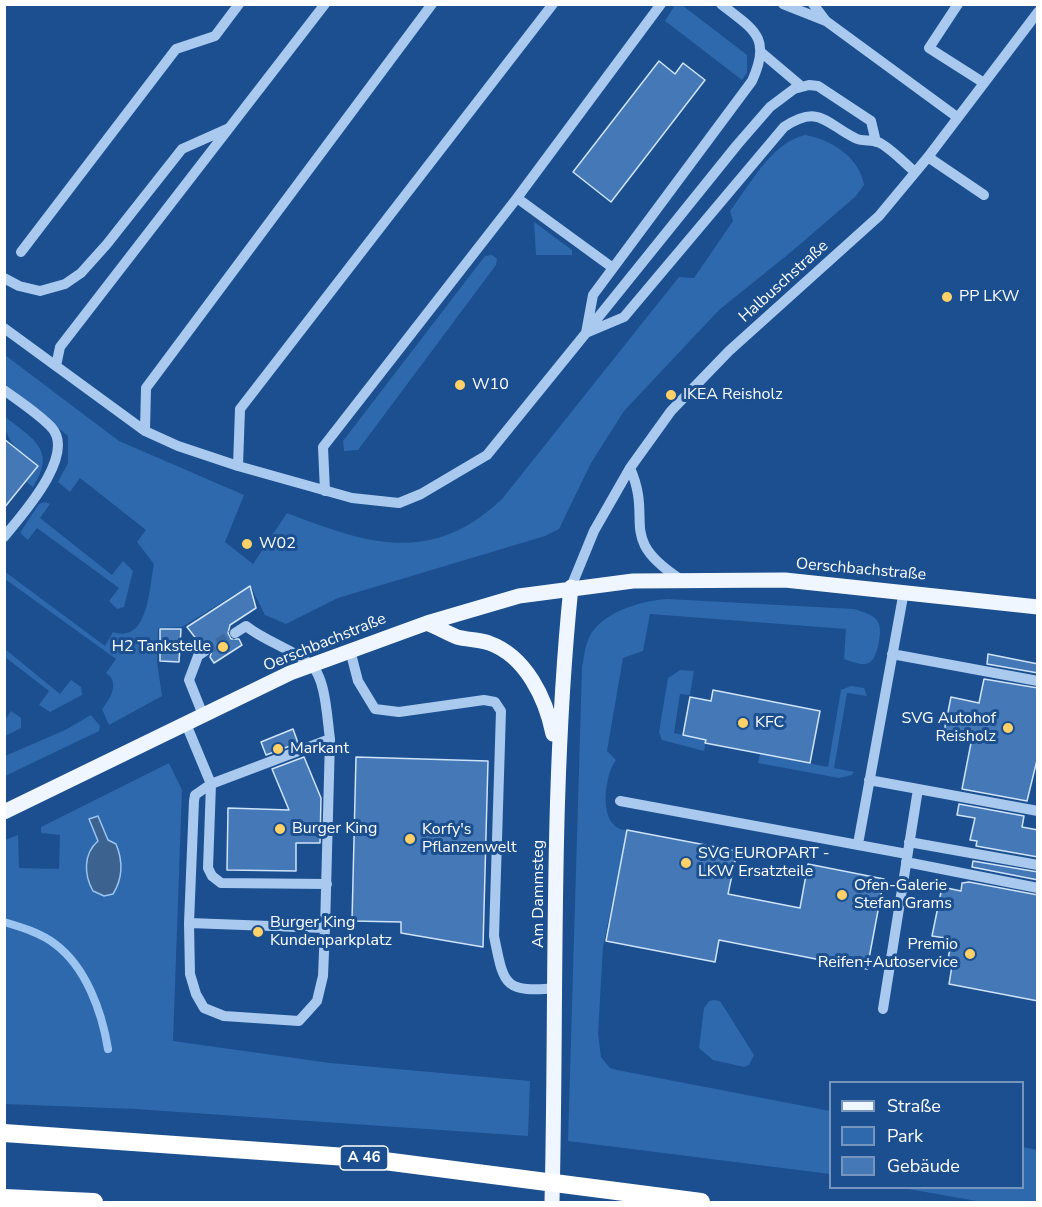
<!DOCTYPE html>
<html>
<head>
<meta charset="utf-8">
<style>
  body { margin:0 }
  #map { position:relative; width:1042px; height:1207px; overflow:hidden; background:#1b4f8f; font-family:"Nunito Sans",sans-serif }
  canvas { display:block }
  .frame { position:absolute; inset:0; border:6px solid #fff; pointer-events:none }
  .legend { position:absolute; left:829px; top:1081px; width:195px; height:108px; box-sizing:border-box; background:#1b4f8f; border:2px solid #7695bc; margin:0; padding:8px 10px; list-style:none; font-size:18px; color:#fff }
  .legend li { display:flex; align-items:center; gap:12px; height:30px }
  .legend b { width:30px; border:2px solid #7695bc }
</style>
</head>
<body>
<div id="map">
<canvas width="1042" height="1207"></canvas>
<div class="frame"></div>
<ul class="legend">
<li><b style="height:8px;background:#f0f6ff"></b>Straße</li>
<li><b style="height:16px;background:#2e69ad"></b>Park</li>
<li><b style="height:16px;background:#4478b7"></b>Gebäude</li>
</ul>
</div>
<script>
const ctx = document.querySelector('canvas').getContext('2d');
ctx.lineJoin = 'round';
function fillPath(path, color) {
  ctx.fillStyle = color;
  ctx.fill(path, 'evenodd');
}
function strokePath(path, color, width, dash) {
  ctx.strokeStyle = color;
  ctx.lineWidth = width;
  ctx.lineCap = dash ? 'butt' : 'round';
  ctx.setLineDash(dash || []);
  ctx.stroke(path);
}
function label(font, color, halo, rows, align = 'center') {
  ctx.font = font + ' "Nunito Sans",sans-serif';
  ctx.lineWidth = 6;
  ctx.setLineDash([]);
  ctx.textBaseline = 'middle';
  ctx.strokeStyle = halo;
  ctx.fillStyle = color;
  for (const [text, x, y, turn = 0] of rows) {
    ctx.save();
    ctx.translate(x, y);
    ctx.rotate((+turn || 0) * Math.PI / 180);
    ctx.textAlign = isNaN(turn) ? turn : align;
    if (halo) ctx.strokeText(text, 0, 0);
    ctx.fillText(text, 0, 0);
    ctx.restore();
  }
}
fillPath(new Path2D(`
  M675,5H682L747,55V73L742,80L665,21Z
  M805,135C831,139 860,158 864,185L855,197L791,252L719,310L624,411L591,463L559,529L545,536L338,598L286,624L265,615L250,585L182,627L158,628L157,662L162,696L109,725L102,709C111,698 120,682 106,673L116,659L5,579L4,571L105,646L113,632C149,644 149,587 154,564L137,542L146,530L80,478L70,492L58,482L68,463V436L5,384V355L119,441L244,495L225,542L253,564L287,513C368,544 431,566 502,499L679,277L694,278L733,221L730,211C750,185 771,143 805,135Z
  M534,222L572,250V255H536Z
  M492,255L497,259L496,265L358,450L344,451L343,441L485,256Z
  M4,416C33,439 57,449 33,487L26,482L38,466C18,450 5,443 4,416Z
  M45,502L50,504L40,518L112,575L123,561L133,571L124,607L117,609L109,601L119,588L37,528L28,540L20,533L39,504Z
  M667,599L854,609C862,612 874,614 878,622C881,628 880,636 879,641C874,667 868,668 844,659L846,629L650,614L643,651L623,658L607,751L616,760C604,775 597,830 627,830L603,947L598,1034L601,1057L610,1068L617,1070L830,1111V1174L568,1141L582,667C584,659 584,651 587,643C596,613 640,601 667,599Z
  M5,649L60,694L71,680L81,687L82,695L50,712L39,705L49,691L5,657Z
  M680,670L694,671L690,695L680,694L674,733L706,740L704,751L662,740L659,732L668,678Z
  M851,686L864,688L867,696L847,693L834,768L854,772L852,775L839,778L758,763L760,754L828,767L841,690Z
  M11,711L21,718V728L5,736V720Z
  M91,715L100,726L99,731L5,776V756L65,730Z
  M169,763L182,790L173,1041L330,1063L530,1081L528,1136L135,1109L5,1104V840L18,835L19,868L59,869L60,835L41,833V827Z
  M714,1000L720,1001L754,1055L749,1065L744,1067L713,1060L699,1048L704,1008L709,1001Z
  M1023,1147L1037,1150V1202H982L903,1188H1022Z`), '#2e69ad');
const water = new Path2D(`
  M98,816L108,840L116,844C123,861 123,878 113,894L104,896L93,891C84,875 83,854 98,841L89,819Z`);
fillPath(water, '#3c6290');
strokePath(water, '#9cc4f0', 1.5);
strokePath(new Path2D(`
  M4,922C21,927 41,933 55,944C86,967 102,1012 108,1049`), '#9cc4f0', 8);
const building = new Path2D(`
  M659,61L675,74L683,63L705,80L611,202L573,172Z
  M4,439L38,466L4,508Z
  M250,586L256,608L230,625L228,633L231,639H239L242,645L214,663L210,657L212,651L211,646L201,645L187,627Z
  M160,629H181L179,662L160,661Z
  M988,654L1038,664V673L987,664Z
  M984,679L1038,688V756L1027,801L962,789L971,743L943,737L951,697L979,703Z
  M713,690L820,711L810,763L705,743L706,740L683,735L690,697L711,701Z
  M293,729L298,743L266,755L261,742Z
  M304,757L321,798L320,843H296V871L227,870L228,808L289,810L272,769Z
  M356,757L488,761L483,947L401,933V922L352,921Z
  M959,804L1024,816L1022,827L1038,830V857L976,846L977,841L970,840L975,818L957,815Z
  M627,830L737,851L728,894L800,908L808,864L884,879L867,969L719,940L715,962L606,941Z
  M973,861L1038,872V880L972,867Z
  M969,882L1038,895V1001L949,984L953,960L948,959L952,939L932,936L942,887L961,891L962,883Z`);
fillPath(building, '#4478b7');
strokePath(building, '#cfe3fa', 1.5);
strokePath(new Path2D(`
  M205,651L235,633`), '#3d69a0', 10, [10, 5]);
strokePath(new Path2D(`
  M783,4L826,21L957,117
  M813,4L826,21
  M958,4L929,48L984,83
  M762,53L801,86
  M928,157L984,195
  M517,198L613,268
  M21,252L176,49L215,36L239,4
  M4,278L19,286L40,291L65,284L81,273L107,244L182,149L229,128
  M4,328L145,431L178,446L238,466L352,498L399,503L421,494L487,455L586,333L593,295L752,81C772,37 754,30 721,4
  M588,330L737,145L770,107L794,89L809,85L818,86L871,121L876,142
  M586,333L624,317L784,127C819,104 825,123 855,138C862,142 871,139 878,142C891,148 904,163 915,172
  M56,366L60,347L325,4
  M4,390C20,402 39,414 52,428C76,456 21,516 4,537
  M145,431L146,388L432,4
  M238,466L240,409L553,4
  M630,468C654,522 616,537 680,579
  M325,491L323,447L517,198L661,4
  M571,587L594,531L630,468L671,411L729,351L879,216L928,157L1038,12
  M350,650L358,681L375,709L399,712L484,700L495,702L501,711L494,936C504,985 503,993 557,988
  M892,654L1038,681
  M203,715L189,680L198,656L205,651
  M186,724L211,784L330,739C327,719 326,676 310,664C291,648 266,642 246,626L235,633
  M869,780L1038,811
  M211,784L195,795L194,801L189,923L325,928L330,739
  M211,784L208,868L212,876L221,883L327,884
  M620,801L907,854
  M909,842L1038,865
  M858,844L904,591
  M906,862L1038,888
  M189,923L190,974L196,994L204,1008L224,1016L299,1021L317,1001L323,976L325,928
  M883,1009L918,789`), '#a9c9ee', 10);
strokePath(new Path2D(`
  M427,623C437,627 447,633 457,637C467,640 479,639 489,643C526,656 546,699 553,734
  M4,812L290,673L427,623L519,596L633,581L785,580L1038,607
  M552,1202C557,997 550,791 571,587`), '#f0f6ff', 15);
strokePath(new Path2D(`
  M4,1133L361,1158L701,1202
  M4,1198L94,1202`), '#fff', 18);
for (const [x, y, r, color] of [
  [947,297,6,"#ffd166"],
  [460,385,6,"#ffd166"],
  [671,395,6,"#ffd166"],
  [247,544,6,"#ffd166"],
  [223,647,6,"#ffd166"],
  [743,723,6,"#ffd166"],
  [1008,728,6,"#ffd166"],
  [278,749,6,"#ffd166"],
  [280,829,6,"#ffd166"],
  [410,839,6,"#ffd166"],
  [686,863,6,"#ffd166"],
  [842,895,6,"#ffd166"],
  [258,932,6,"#ffd166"],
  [970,954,6,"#ffd166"]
]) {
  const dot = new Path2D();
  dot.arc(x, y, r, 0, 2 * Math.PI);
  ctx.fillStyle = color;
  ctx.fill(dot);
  strokePath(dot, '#1b4f8f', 2);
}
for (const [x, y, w] of [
  [364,1158,48]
]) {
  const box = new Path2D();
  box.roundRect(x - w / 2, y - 12, w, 24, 4.5);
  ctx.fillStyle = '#1b4f8f';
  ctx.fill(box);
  strokePath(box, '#fff', 1.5);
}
label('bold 15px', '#fff', null, [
  ["A 46",364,1158]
]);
label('16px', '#fff', '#1b4f8f', [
  ["Halbuschstraße",784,282,-42],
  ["Oerschbachstraße",861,570,5],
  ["Oerschbachstraße",325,643,-22],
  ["Am Dammsteg",539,894,-90]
]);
label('16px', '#fff', '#1b4f8f', [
  ["PP LKW",959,297],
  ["W10",472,385],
  ["IKEA Reisholz",683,395],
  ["W02",259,544],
  ["H2 Tankstelle",211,647,"right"],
  ["SVG Autohof",996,719,"right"],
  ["Reisholz",996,737,"right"],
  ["KFC",755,723],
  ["Markant",290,749],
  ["Burger King",292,829],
  ["Korfy's",422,830],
  ["Pflanzenwelt",422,848],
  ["SVG EUROPART -",698,854],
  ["LKW Ersatzteile",698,872],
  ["Ofen-Galerie",854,886],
  ["Stefan Grams",854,904],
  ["Burger King",270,923],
  ["Kundenparkplatz",270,941],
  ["Premio",958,945,"right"],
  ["Reifen+Autoservice",958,963,"right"]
], 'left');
</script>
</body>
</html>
